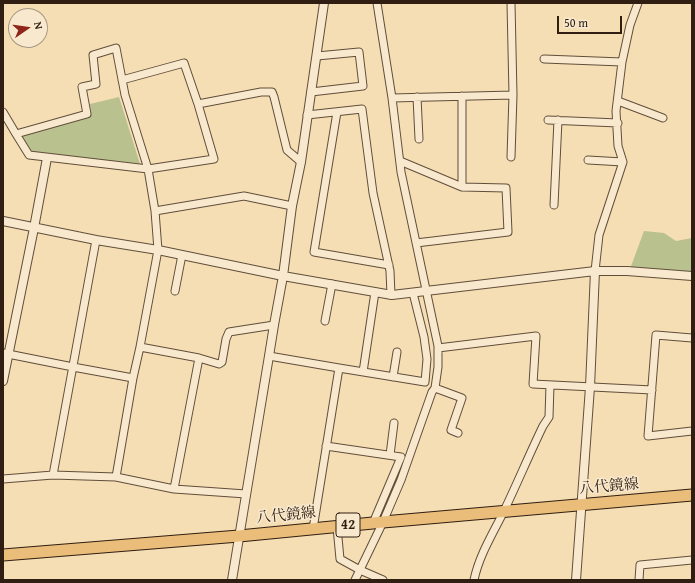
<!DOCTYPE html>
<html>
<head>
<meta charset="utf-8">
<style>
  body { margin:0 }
  #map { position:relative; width:695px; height:583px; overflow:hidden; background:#f5ddb4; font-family:"Gentium Book Plus",serif }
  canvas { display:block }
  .frame { position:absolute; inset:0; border:4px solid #301e12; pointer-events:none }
  .north { position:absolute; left:8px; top:8px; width:40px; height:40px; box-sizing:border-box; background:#f8e9ce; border:1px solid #a89883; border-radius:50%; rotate:77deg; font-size:11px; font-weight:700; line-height:16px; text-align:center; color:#301e12 }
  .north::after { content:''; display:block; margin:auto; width:14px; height:18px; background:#8f2418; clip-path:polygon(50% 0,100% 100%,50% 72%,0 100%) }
  .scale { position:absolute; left:557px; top:16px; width:65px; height:18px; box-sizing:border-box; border:2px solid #301e12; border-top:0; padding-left:5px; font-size:12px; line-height:14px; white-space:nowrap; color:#301e12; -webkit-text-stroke:3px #f8e9ce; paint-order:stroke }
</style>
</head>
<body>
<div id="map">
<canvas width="695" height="583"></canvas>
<div class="frame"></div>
<div class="north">N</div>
<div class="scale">50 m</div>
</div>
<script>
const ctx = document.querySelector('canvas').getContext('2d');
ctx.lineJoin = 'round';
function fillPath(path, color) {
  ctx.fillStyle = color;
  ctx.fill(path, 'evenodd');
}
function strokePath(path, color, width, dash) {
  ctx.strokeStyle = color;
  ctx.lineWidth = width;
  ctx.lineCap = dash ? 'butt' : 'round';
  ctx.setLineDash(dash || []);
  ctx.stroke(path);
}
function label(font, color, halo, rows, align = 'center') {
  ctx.font = font + ' "Gentium Book Plus","Noto Serif JP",serif';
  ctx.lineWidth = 3;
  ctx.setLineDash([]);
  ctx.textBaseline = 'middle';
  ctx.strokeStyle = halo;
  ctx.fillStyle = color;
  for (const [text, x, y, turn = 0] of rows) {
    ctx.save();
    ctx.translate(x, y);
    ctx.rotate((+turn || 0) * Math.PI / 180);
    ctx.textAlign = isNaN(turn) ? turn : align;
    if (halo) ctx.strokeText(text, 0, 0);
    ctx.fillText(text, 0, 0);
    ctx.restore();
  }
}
fillPath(new Path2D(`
  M119,97L140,164L32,152L21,135L91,114L90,104Z
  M644,231L664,233L676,241L692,238V275L630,269Z`), '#b9c28f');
const minor = new Path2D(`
  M377,3L392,98L401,172L438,346V367L435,388L462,398L451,430L458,433
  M544,59L622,62
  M311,92L363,86L359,52L317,56
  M417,97L419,139
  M392,98L513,95L511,3
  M618,101L663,118
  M198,104L261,92H272L274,97L287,150L301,162
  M3,112L16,134L29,155L148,169L214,159L198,104L184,63L122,80
  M337,112L314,252L389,265
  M307,115L362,109L373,193L390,271L391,295
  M548,120L618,123
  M16,134L87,114L82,87L96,84L93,55L116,48L125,95L148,169L155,211L158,250L140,347L133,378L116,477
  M511,157L513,95
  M588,160L623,162
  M400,161L462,187V96
  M554,205L558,120
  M155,211L244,196L292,206
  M416,243L508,232L506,188L462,187
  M595,271L599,235L623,162L618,146L616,111L622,62L630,25L638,3
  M175,291L182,255
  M325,321L332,284
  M692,338L656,335L648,436L692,431
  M140,347L199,358L219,364L222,362L226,339L229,332L274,325
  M438,348L536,336L533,384L652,390
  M3,353L73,367L133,378
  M269,356L339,368L425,382L427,359L424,337L413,293
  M363,372L375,292
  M393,377L397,352
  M326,446L401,457L373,523
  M390,455L394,423
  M53,475L96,240
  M3,479L53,475L116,477L174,489L246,494
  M174,489L199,358
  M337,527L340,559L360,570L383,580
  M313,529L339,368
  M355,580L383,522L401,480L432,392L435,388
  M474,580C479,556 492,535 503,513C517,484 529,455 543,426L549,417L550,385
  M639,580L640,565L692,560`);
const tertiary = new Path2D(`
  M3,221L96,240L158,250L283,276L392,295L595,271H627L692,276
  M3,381L34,228L47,158
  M232,580L269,356L274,325L283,276L292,206L301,162L324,3
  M576,580L590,387L595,271`);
const primary = new Path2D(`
  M3,555L239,536L383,522L692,495`);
strokePath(minor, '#614e3a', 9);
strokePath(tertiary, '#614e3a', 10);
strokePath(primary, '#301e12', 13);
strokePath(minor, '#f8e9ce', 7);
strokePath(tertiary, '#f8e9ce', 8);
strokePath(primary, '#eabe7a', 11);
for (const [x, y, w] of [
  [348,525,24]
]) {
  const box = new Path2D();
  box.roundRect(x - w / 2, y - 12, w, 24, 3);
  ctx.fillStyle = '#f8e9ce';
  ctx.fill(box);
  strokePath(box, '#301e12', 1);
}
label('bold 14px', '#301e12', null, [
  ["42",348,525]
]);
label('15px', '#301e12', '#f8e9ce', [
  ["八代鏡線",609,487,-5],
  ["八代鏡線",286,516,-6]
]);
</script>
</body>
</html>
